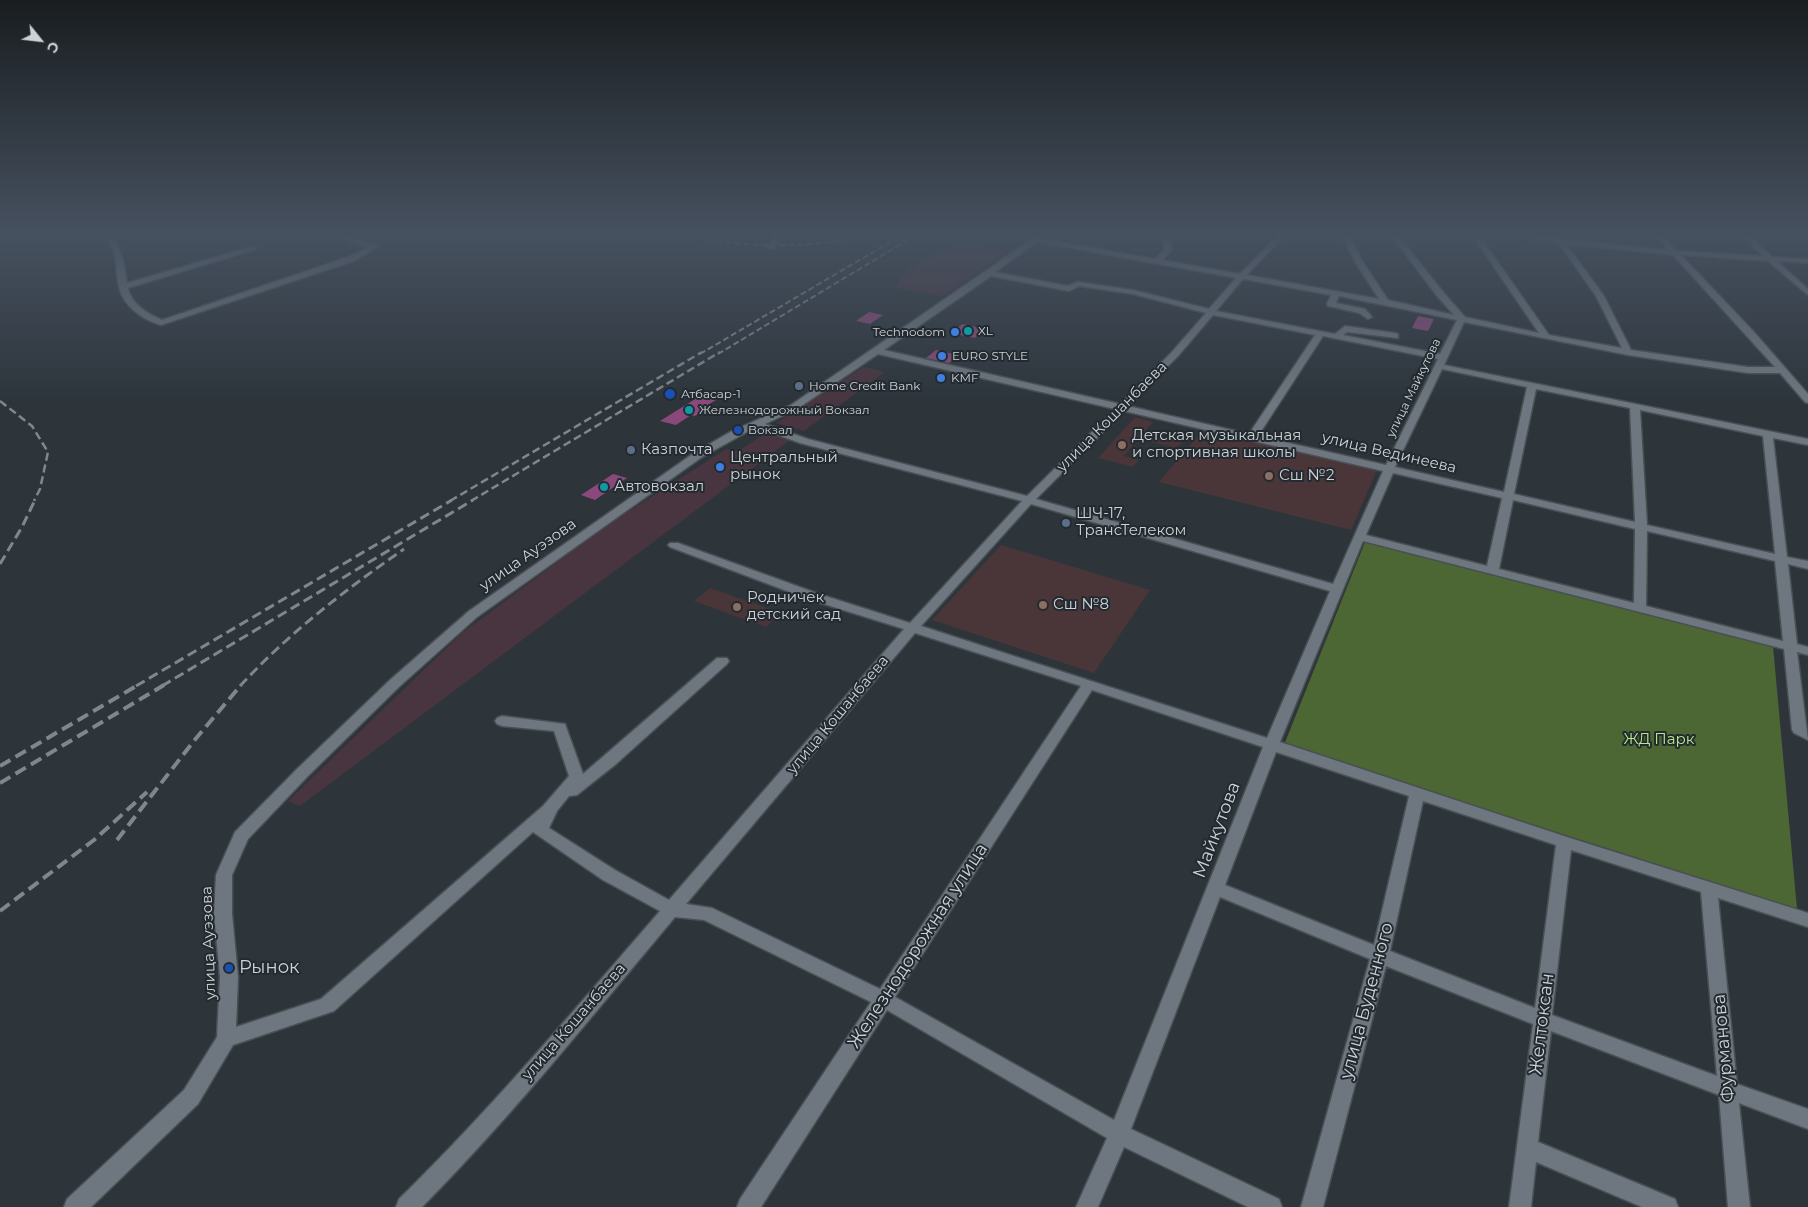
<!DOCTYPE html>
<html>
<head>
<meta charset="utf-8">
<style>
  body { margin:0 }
  #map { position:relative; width:1808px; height:1207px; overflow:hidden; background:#2d353b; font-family:Montserrat,sans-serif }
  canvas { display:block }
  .north { position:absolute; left:15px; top:15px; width:50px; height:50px; -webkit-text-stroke:4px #232b31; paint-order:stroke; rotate:119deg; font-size:14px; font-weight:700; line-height:20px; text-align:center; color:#cdd2d6 }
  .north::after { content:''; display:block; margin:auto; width:18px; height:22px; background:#cdd2d6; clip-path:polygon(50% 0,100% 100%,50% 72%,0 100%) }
</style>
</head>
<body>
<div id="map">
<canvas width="1808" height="1207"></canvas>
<div class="north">С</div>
</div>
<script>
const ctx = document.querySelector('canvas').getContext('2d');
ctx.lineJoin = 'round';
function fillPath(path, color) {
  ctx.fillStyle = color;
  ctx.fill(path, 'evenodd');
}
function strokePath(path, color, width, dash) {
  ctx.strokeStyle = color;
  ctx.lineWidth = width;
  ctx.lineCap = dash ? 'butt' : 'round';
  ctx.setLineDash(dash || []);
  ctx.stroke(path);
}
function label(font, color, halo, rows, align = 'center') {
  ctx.font = font + ' Montserrat,sans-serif';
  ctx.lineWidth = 4;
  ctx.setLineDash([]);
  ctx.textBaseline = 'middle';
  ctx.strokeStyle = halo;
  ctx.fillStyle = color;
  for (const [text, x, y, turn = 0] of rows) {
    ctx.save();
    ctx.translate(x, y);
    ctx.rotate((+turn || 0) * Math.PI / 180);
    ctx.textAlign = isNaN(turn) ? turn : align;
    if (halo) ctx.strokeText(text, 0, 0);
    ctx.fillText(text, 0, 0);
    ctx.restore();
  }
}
fillPath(new Path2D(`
  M965,244L1005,252L942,296L895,287L903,274L934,255Z
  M864,367L885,372L804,431L776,423Z
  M766,433L790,440L300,806L288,801L462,633L609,524L726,449L738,451Z`), '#48353f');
fillPath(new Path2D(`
  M1135,417L1153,422L1144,432L1182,442L1177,448L1138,439L1124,456L1139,460L1133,467L1098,458Z
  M1203,430L1377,470L1351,530L1159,482Z
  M1001,545L1150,590L1094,673L932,620Z
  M710,588L781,613L766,627L694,601Z`), '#4a3539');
fillPath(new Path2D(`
  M1365,542L1773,646L1797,909L1284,745Z`), '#4c6634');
fillPath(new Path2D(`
  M869,312L883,315L870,324L856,321Z
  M1418,316L1434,319L1428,331L1412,328Z
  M962,324L985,329L975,338L951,333Z
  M936,350L958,355L949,363L926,358Z
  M700,396L716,400L701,409L705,410L695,416L691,415L676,425L660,421Z
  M613,474L627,478L595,500L581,495Z`), '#8b497b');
const minor = new Path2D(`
  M104,235H111C123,251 124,264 127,283L250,247L257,249L128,288C132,305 147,313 162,320L348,257L369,247L331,235H343L379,246L354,261L161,325C143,320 123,306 119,287C114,264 120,257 104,235Z
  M775,235H782L774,249H768L767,247Z
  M1038,235H1046L1042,239L1155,259L1164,250L1163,235H1170L1172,250L1162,260L1240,274L1278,235H1285L1247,275L1379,299L1355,262L1342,235H1349L1363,262L1388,300L1454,315L1437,296L1391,235H1398L1443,292L1465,317L1539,333L1472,235H1479L1549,335L1622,348L1596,296L1558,242L1495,235H1560L1563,239L1668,250L1655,235H1662L1677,251L1763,256L1741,235H1749L1772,257L1808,259V263L1777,261L1808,289V295L1768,261L1681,255L1754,332L1808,394V403L1805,402L1780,373H1748L1628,355L1464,322L1444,365L1808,439V445L1773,438L1787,557L1808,561V569L1788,564L1797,644L1808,647V655L1797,652L1808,740L1794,733L1792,730L1784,649L1363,541L1280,742L1570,838L1808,913V927L1718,898L1737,1084L1808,1109V1129L1739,1103L1750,1207H1728L1719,1095L1551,1031L1538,1142L1675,1199L1678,1207H1642L1536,1162L1531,1207H1509L1533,1024L1386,966L1323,1207H1301L1370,959L1220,897L1131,1129L1279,1199L1282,1207H1248L1124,1147L1098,1207H1076L1107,1138L887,1010L761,1207H737L740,1199L871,1002L704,920L675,917C593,1015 512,1116 422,1207H396L399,1199C491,1109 575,1009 660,911L603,880L533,832L334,1011L233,1045L198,1104L91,1207H64L67,1199L184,1090L217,1037L220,977L214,914L216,875L235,832L298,768L390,680L469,611L694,453L732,431L791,405ZM1037,242L1236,278L1209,309L1133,290L1078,282L1068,286L995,272ZM1566,244L1673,255L1775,367H1748L1631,350L1604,296ZM991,276L1069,291L1079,286L1133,294L1206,313L1172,352L1120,404L884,350ZM1243,279L1331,295L1327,304L1328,306L1359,313L1368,319L1372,317L1365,309L1336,303L1339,296L1457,320L1440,354L1343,335L1347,332L1398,338V334L1395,333L1345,326L1335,334L1216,311ZM1213,315L1315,335L1249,434L1128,406L1178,356ZM1323,336L1438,359L1386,465L1258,436ZM878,354L1115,409L1027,496L808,439L765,424L797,409ZM1442,369L1527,387L1504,492L1395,467ZM1536,389L1630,408L1635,522L1514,494ZM1640,410L1763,436L1775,554L1647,525ZM1124,411L1383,471L1333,584L1036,499ZM756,427L800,443L1022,501L910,623L819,594L678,543H670L668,545L670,547L811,600L904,629L669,900L615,870L549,828L557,811L569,796L577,795L616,764L727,664L729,661L727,658H717L583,774L565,724L502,716L497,718L495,721L497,724L502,726L554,731L569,776L543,806L321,999L236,1027L238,977L232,914V875L248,839L308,776L400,686L477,617L702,457ZM1393,473L1502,498L1487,566L1366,535ZM1513,500L1635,529L1634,603L1499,569ZM1031,504L1330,591L1267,738L921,626ZM1647,531L1775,561L1783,641L1646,606ZM915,633L1081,686L880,989L712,908L686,904ZM1092,690L1263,747L1114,1120L895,997ZM1276,752L1409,796L1374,945L1225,885ZM1423,801L1556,845L1535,1008L1390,951ZM1571,850L1701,892L1717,1076L1552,1015Z`);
strokePath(minor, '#495054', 3);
fillPath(minor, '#6e777f');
strokePath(new Path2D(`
  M681,235C746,248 808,249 873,235
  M700,354L902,235
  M718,354L916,235`), '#80868b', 2, [6, 3]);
strokePath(new Path2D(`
  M0,401L32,426L48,452L40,489L34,501
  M450,501L702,352
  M471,501L720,352`), '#80868b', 2.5, [8, 4]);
strokePath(new Path2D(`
  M0,564L22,527L35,500
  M136,686L452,500
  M162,686L473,500
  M240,686C289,633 345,590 404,549`), '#80868b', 3, [10, 5]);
strokePath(new Path2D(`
  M0,766L138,685
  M0,783L164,685
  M117,840L193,742L241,685
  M0,911L94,840L147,792`), '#80868b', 4, [12, 6]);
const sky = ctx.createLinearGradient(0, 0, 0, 404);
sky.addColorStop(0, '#191d20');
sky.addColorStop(0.58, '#465160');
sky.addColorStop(1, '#46516000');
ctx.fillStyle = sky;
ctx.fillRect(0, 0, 1808, 404);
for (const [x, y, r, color] of [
  [968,331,5,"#0f9aa8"],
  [955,332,5,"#3f7fe0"],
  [942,356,5,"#3f7fe0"],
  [941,378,5,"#3f7fe0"],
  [799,386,5,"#5c6f8a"],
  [670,394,6,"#1a4fb4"],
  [689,410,5,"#0f9aa8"],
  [738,430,5,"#1a4fb4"],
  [1122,445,5,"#8d6e63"],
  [631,450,5,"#5c6f8a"],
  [720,467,5,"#3f7fe0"],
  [1269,476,5,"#8d6e63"],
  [604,487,5,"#0f9aa8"],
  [1066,523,5,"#5c6f8a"],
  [1043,605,5,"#8d6e63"],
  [737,607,5,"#8d6e63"],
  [229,968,5,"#1a4fb4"]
]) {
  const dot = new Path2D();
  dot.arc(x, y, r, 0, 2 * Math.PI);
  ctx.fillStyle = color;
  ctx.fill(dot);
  strokePath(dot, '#232b31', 2);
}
label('12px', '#cdd2d6', '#232b31', [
  ["XL",978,331],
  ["Technodom",945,332,"right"],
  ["EURO STYLE",952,356],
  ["KMF",951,378],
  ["Home Credit Bank",809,386],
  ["Атбасар-1",681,394],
  ["Железнодорожный Вокзал",699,410],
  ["Вокзал",748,430]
], 'left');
label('12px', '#cdd2d6', '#232b31', [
  ["улица Майкутова",1414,388,-64]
]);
label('15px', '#cdd2d6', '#232b31', [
  ["улица Кошанбаева",1112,417,-45],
  ["улица Вединеева",1389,453,13],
  ["улица Ауэзова",528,555,-35],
  ["улица Кошанбаева",838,715,-50],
  ["улица Ауэзова",209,943,-92],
  ["улица Кошанбаева",574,1022,-49]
]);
label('15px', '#cdd2d6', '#232b31', [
  ["Детская музыкальная",1132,436],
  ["и спортивная школы",1132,453],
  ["Казпочта",641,450],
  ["Центральный",730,458],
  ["рынок",730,475],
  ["Сш №2",1279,476],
  ["Автовокзал",614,487],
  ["ШЧ-17,",1076,514],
  ["ТрансТелеком",1076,531],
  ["Родничек",747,598],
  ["детский сад",747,615],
  ["Сш №8",1053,605]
], 'left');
label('15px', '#b5e985', '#232b31', [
  ["ЖД Парк",1659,740]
]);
label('18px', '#cdd2d6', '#232b31', [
  ["Майкутова",1217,830,-69],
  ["Железнодорожная улица",918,946,-57],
  ["улица Буденного",1367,1001,-75],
  ["Желтоксан",1542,1024,-83],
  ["Фурманова",1724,1048,-95]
]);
label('18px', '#cdd2d6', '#232b31', [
  ["Рынок",239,968]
], 'left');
</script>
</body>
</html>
